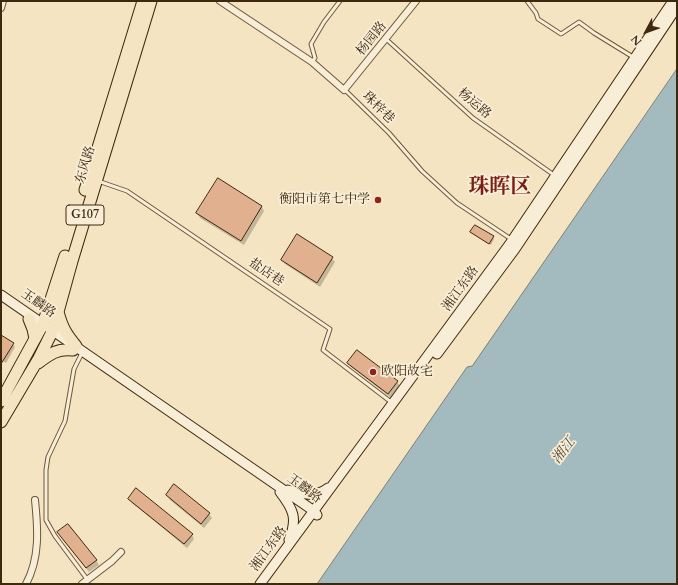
<!DOCTYPE html>
<html>
<head>
<meta charset="utf-8">
<style>
  body { margin:0 }
  #map { position:relative; width:678px; height:585px; overflow:hidden; background:#f4e4c1; font-family:Cardo,serif }
  canvas { display:block }
  .frame { position:absolute; inset:0; border:2px solid #3e290e; pointer-events:none }
  .north { position:absolute; left:626px; top:12px; width:40px; height:40px; -webkit-text-stroke:3px #f8edd7; paint-order:stroke; rotate:229deg; font-size:11px; font-weight:700; line-height:16px; text-align:center; color:#3e290e }
  .north::after { content:''; display:block; margin:auto; width:14px; height:18px; background:#3e290e; clip-path:polygon(50% 0,100% 100%,50% 72%,0 100%) }
</style>
</head>
<body>
<div id="map">
<canvas width="678" height="585"></canvas>
<div class="frame"></div>
<div class="north">N</div>
</div>
<script>
const ctx = document.querySelector('canvas').getContext('2d');
ctx.lineJoin = 'round';
function fillPath(path, color) {
  ctx.fillStyle = color;
  ctx.fill(path, 'evenodd');
}
function strokePath(path, color, width, dash) {
  ctx.strokeStyle = color;
  ctx.lineWidth = width;
  ctx.lineCap = dash ? 'butt' : 'round';
  ctx.setLineDash(dash || []);
  ctx.stroke(path);
}
function label(font, color, halo, rows, align = 'center') {
  ctx.font = font + ' Cardo,"Noto Serif SC",serif';
  ctx.lineWidth = 3.5;
  ctx.setLineDash([]);
  ctx.textBaseline = 'middle';
  ctx.strokeStyle = halo;
  ctx.fillStyle = color;
  for (const [text, x, y, turn = 0] of rows) {
    ctx.save();
    ctx.translate(x, y);
    ctx.rotate((+turn || 0) * Math.PI / 180);
    ctx.textAlign = isNaN(turn) ? turn : align;
    if (halo) ctx.strokeText(text, 0, 0);
    ctx.fillText(text, 0, 0);
    ctx.restore();
  }
}
const water = new Path2D(`
  M677,69V584H317L467,367L472,366Z`);
fillPath(water, '#a3bbbf');
strokePath(water, '#7b8178', 1);
fillPath(new Path2D(`
  M218,180L262,207L264,211L244,245L200,218L197,213Z
  M472,232L493,237L494,239L491,245L473,234Z
  M332,258L335,262L320,287L285,264L282,260Z
  M1,336L13,344L15,347L6,363L1,360Z
  M348,363L397,382L400,386L391,398L351,367Z
  M167,495L209,514L212,518L204,528L170,500Z
  M129,499L192,535L194,539L187,548L132,503Z
  M61,537L96,560L99,565L89,572Z`), '#0003');
const building = new Path2D(`
  M218,178L262,206L241,241L196,213Z
  M475,225L494,236L489,244L470,232Z
  M297,234L333,257L317,283L281,260Z
  M1,335L14,343L1,364Z
  M357,350L398,381L388,394L347,363Z
  M174,484L210,513L201,524L166,495Z
  M136,488L193,534L184,544L128,499Z
  M68,524L97,560L86,568L57,532Z`);
fillPath(building, '#e1b08f');
strokePath(building, '#3e290e', 1);
const service = new Path2D(`
  M527,1L536,13L538,19L561,34L579,22L594,33L633,57
  M386,39L473,118L554,175
  M312,62L315,58L311,44L324,22L340,1
  M345,90L389,133L422,171L457,203L511,239
  M98,181L127,191L330,329L323,350L391,402
  M81,355L74,369L65,421L48,457L46,470V520L55,536L87,579`);
const minor = new Path2D(`
  M220,1L312,62L344,90L416,1
  M1,8L3,1
  M26,584C40,558 38,529 35,500
  M82,584L112,561L121,552`);
const secondary = new Path2D(`
  M1,295L314,511L317,515
  M437,354L515,249L677,7
  M288,490C303,494 315,498 328,488
  M280,492C293,509 298,518 289,540
  M260,584L509,245L673,1`);
const trunk = new Path2D(`
  M85,190L143,1
  M58,312C62,327 66,334 76,346
  M29,319L33,329L35,339
  M38,363C50,354 58,348 73,350
  M1,401L43,324L65,256
  M1,422L39,358L53,330L72,261L151,1`);
strokePath(service, '#6c583b', 5);
strokePath(minor, '#6c583b', 8);
strokePath(secondary, '#3e290e', 11);
strokePath(trunk, '#3e290e', 13);
strokePath(service, '#f8edd7', 3);
strokePath(minor, '#f8edd7', 6);
strokePath(secondary, '#f8edd7', 9);
strokePath(trunk, '#f4e4c1', 11);
for (const [x, y, r, color] of [
  [378,200,4,"#8f2418"],
  [373,372,4,"#8f2418"]
]) {
  const dot = new Path2D();
  dot.arc(x, y, r, 0, 2 * Math.PI);
  ctx.fillStyle = color;
  ctx.fill(dot);
  strokePath(dot, '#f8edd7', 1.5);
}
for (const [x, y, w] of [
  [85,215,38]
]) {
  const box = new Path2D();
  box.roundRect(x - w / 2, y - 10, w, 20, 3);
  ctx.fillStyle = '#f8edd7';
  ctx.fill(box);
  strokePath(box, '#3e290e', 1);
}
label('bold 12px', '#3e290e', null, [
  ["G107",85,215]
]);
label('13px', '#3e290e', '#f8edd7', [
  ["杨园路",372,39,-51],
  ["杨运路",474,104,40],
  ["珠梓巷",378,108,44],
  ["东风路",86,165,-73],
  ["盐店巷",266,273,34],
  ["湘江东路",461,289,-54],
  ["玉麟路",38,304,35],
  ["玉麟路",304,489,37],
  ["湘江东路",269,549,-54]
]);
label('13px', '#3e290e', '#f8edd7', [
  ["衡阳市第七中学",370,200],
  ["欧阳故宅",381,372,"left"]
], 'right');
label('italic 14px', '#574e3a', '#f8edd7', [
  ["湘江",564,451,-51]
]);
label('bold 21px', '#7a1f14', '#f8edd7', [
  ["珠晖区",500,188]
]);
</script>
</body>
</html>
